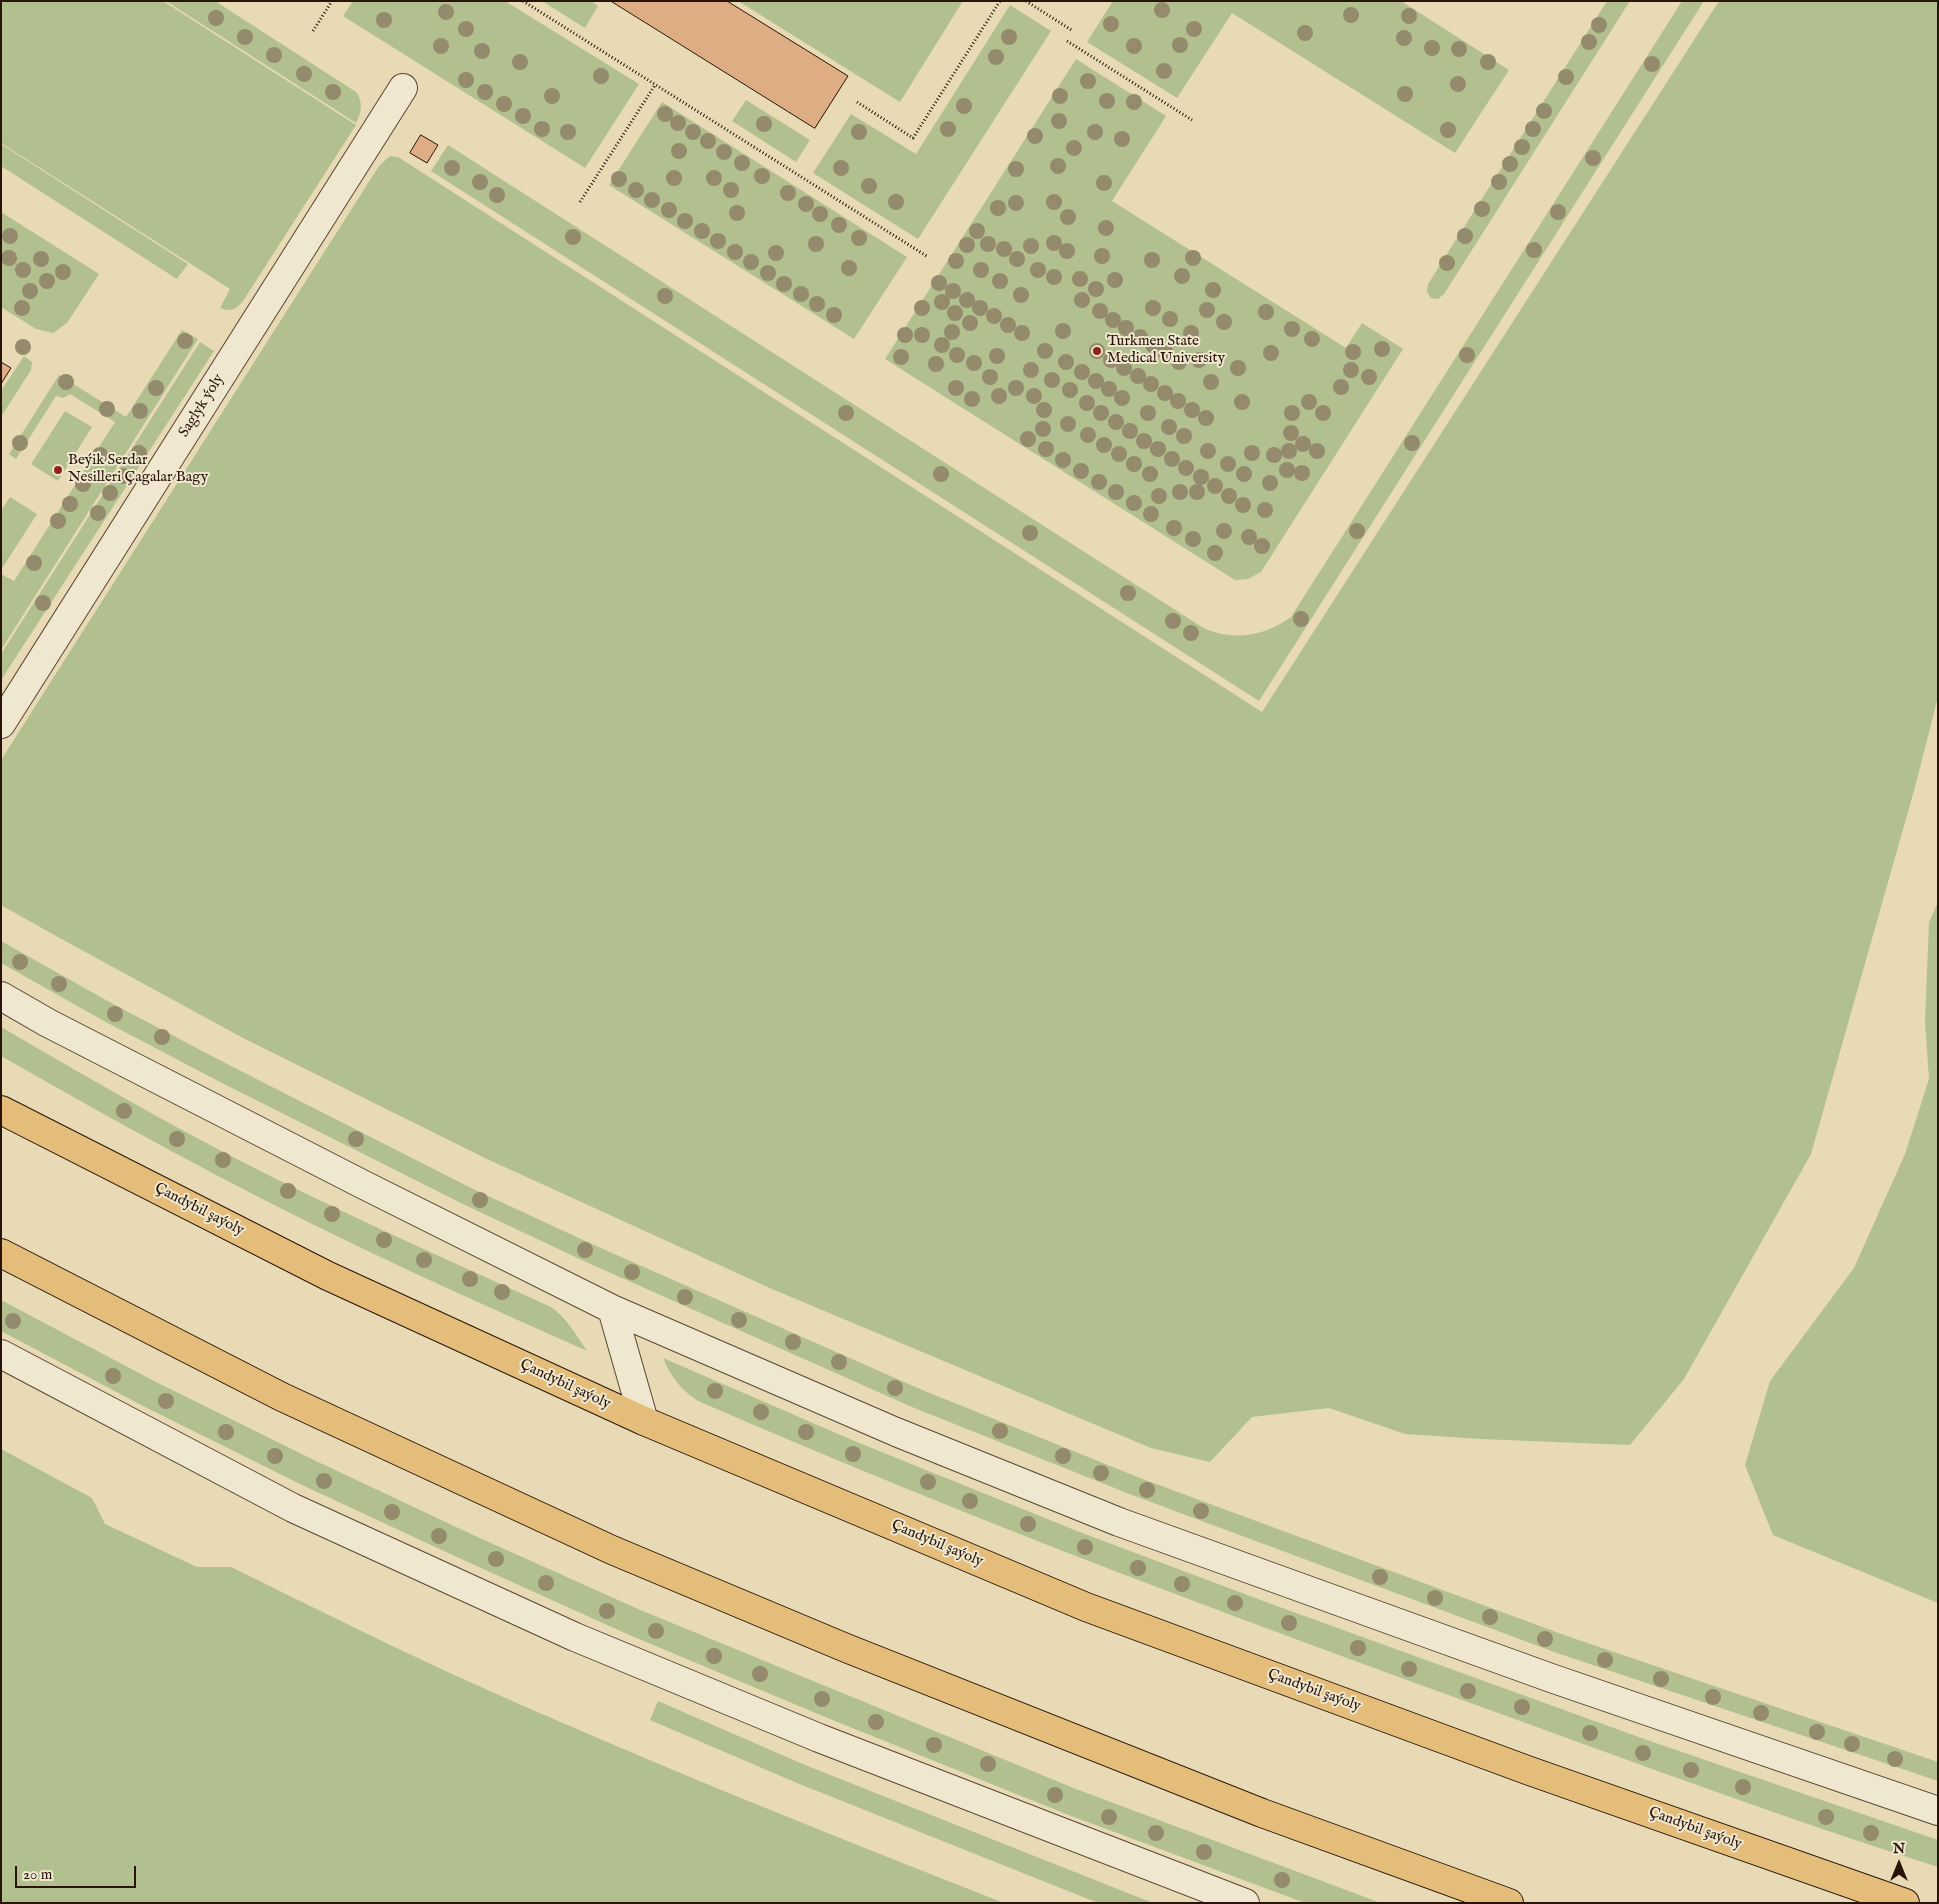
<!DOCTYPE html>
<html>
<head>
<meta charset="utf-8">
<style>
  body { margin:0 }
  #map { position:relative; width:1939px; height:1904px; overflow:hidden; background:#e7dab5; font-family:"IM FELL English",serif }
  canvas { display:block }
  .frame { position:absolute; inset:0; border:2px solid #281408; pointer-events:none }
  .north { position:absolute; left:1874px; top:1839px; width:50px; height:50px; -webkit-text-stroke:4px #efe7cf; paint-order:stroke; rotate:0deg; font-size:14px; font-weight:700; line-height:20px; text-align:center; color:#281408 }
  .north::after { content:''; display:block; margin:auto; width:18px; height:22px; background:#281408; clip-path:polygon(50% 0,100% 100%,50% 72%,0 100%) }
  .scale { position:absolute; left:15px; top:1866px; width:121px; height:22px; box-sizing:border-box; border:2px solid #281408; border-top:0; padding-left:6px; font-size:15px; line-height:18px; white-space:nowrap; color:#281408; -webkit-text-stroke:4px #efe7cf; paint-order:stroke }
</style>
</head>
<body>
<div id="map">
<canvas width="1939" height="1904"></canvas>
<div class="frame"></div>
<div class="north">N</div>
<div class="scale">20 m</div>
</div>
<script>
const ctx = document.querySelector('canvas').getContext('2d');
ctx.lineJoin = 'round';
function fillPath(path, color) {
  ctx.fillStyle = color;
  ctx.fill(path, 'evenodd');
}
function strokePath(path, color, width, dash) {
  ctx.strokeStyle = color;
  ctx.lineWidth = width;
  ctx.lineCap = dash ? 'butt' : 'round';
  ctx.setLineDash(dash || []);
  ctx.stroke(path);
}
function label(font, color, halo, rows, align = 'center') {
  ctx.font = font + ' "IM FELL English",serif';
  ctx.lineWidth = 4;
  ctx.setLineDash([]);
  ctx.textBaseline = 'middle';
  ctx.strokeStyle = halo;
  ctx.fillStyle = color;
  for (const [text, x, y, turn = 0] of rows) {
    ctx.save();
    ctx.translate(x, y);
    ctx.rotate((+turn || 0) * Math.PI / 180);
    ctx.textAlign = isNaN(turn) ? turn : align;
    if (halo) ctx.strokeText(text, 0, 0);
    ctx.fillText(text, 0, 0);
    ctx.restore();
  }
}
fillPath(new Path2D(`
  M1,1H163L356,125L243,301C235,310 231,312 220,308L230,289L1,143Z
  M166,1H215L356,92C363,101 362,112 356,123Z
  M353,1H505L639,84L585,168L343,16Z
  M542,1H591L598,6L585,28Z
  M738,1H963L900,102Z
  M1113,1H1401L1509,70L1455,153L1232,13L1177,98L1087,42Z
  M1607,1H1630L1444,294L1438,299L1431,298L1427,292L1428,284Z
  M1682,1H1704L1259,701L431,171L448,145L1205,629C1235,641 1265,636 1291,617Z
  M1719,1H1938V697L1915,787L1811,1154L1684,1379L1630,1445L1480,1439L1405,1434L1329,1408L1252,1417L1210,1462L1151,1448L772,1289L487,1159L243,1038L56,936L1,905V760L379,166L390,156L398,157L1262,712Z
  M1010,5L1051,31L918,239L813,173L851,114L916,154Z
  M1076,59L1166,116L1112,201L1346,348L1362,323L1403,349L1261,572L1248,579L1235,580L885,359Z
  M746,100L810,140L796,162L732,121Z
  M662,102L907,257L854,339L609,185Z
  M1,144L188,264L177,279L1,166Z
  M1,212L99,274L67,323L53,333L36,329L1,307Z
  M182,330L198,339L1,650V574L14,581L115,422L70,394L63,398L56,396L16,459L9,454L59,375L126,417Z
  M200,342L214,351L1,680V654Z
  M24,356L32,362L31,370L1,417V391Z
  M65,411L92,427L58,481L31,464Z
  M10,497L37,514L1,570V511Z
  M1938,902V1603L1773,1535L1745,1465L1770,1381L1854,1268L1905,1154L1929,1079L1925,1021L1929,922Z
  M1,941L113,1004L229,1065L473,1189L594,1245L920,1389L1140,1478L1564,1635L1938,1762V1781L1557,1653L1132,1495L912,1407L586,1262L465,1205L220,1082L104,1021L1,963Z
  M1,1027C78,1072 154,1116 233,1157C337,1211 444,1258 551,1307C567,1318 576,1335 587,1351C507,1315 427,1280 349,1242C230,1185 115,1121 1,1056Z
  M1,1300L154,1381L314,1460L471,1534L638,1609L1076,1789L1381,1903H1305L1066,1814L830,1719L627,1634L459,1558L302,1485L141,1405L1,1331Z
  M663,1358L852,1440L1077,1531L1274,1605L1647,1740L1938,1840V1867C1783,1818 1631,1761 1479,1706C1216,1611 955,1513 698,1401C681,1390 671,1377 663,1358Z
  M1,1449L92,1498L105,1524L197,1567H231C305,1603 378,1640 452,1674C633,1756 818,1830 1004,1903H1Z
  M658,1701L805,1765L1153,1903H1098L797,1783L650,1720Z`), '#b2c090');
const building = new Path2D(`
  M611,1H727L848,76L815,128Z
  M421,135L438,145L427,163L410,153Z
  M1,362L11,368L1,384Z`);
fillPath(building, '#dead83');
strokePath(building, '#281408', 1);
const minor = new Path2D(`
  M1,724L403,88
  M1,996L48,1023L364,1185L612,1309L896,1432L1119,1522L1551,1678L1938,1811
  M612,1309L644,1421
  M1,1354L293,1508L575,1637L819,1738L1245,1903`);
const major = new Path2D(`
  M1,1110L328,1276L644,1421L1086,1607L1527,1770L1905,1903
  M1,1253L282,1397L612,1550L846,1648L1262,1813L1509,1903`);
strokePath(minor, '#584633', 30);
strokePath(major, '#281408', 30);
strokePath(new Path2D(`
  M523,1L928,257
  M1026,1L1073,31
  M313,31L332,1
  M1067,41L1192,120
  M857,102L913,138L1000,1
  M580,202L655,85`), '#281408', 3, [1, 2.5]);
strokePath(minor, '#efe7cf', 28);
strokePath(major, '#e4bd7a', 28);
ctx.fillStyle = '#948a6c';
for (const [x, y] of [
  [1162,10],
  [446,12],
  [1351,15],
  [1409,16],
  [216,18],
  [384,20],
  [1111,24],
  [1599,25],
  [466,29],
  [1194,29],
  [1305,33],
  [245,37],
  [1009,37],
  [1404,38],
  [1589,42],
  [1180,45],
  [441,46],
  [1134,46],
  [1432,48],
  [1459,49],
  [482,51],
  [274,55],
  [996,57],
  [520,62],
  [1488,62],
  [1652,64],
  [1164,71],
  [304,74],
  [601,76],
  [1566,77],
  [466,80],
  [1088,81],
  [1458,84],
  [333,92],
  [485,92],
  [1405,94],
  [552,96],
  [1060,96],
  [1107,101],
  [1134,102],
  [504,104],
  [964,106],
  [1544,111],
  [665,114],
  [523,116],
  [1059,121],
  [678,123],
  [764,124],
  [542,129],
  [948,129],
  [1533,129],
  [1448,130],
  [568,132],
  [693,132],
  [859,132],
  [1095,132],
  [1035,136],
  [1122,139],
  [708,141],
  [1522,147],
  [1074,148],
  [679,151],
  [724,152],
  [1593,158],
  [742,163],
  [1510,164],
  [1058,166],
  [452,168],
  [841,168],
  [1016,169],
  [762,176],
  [674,178],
  [714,178],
  [619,179],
  [480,182],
  [1499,182],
  [1104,183],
  [869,186],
  [636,190],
  [731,190],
  [788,193],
  [497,195],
  [652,200],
  [896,202],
  [1054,202],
  [1016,203],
  [806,204],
  [998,208],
  [1482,209],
  [669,210],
  [1558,212],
  [737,213],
  [820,214],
  [1068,217],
  [685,221],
  [839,225],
  [1106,228],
  [702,231],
  [977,231],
  [10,236],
  [1465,236],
  [573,237],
  [859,238],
  [718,241],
  [1054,243],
  [816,244],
  [988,244],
  [967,245],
  [1031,246],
  [1004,249],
  [1534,250],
  [1067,251],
  [735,252],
  [776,253],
  [1102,256],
  [9,258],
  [1193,258],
  [41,259],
  [1017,259],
  [1152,260],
  [956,261],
  [751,262],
  [1447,263],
  [849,268],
  [23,270],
  [981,270],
  [1038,270],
  [63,272],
  [768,273],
  [1182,276],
  [1054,277],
  [1080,279],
  [1115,280],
  [47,281],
  [1000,281],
  [939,283],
  [784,284],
  [1096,289],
  [1213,290],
  [30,291],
  [953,291],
  [801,294],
  [1021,295],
  [665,296],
  [967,300],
  [1082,300],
  [942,302],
  [817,304],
  [22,308],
  [922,308],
  [980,308],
  [1153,308],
  [1207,310],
  [1100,311],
  [1266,312],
  [955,313],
  [834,315],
  [994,316],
  [1170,319],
  [1113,320],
  [1224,322],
  [970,323],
  [1008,325],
  [1126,328],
  [1292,329],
  [1063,331],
  [952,332],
  [1022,333],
  [1191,333],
  [905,335],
  [922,335],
  [1140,337],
  [1312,339],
  [185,341],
  [942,345],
  [1153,345],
  [23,347],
  [1382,349],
  [1045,351],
  [1097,351],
  [1353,352],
  [1166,353],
  [1271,353],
  [957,355],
  [1467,355],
  [997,356],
  [901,357],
  [1111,360],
  [1199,360],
  [1066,362],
  [1179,362],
  [974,363],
  [936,364],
  [1124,368],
  [1238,368],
  [1031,370],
  [1351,370],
  [1082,372],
  [1138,376],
  [990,377],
  [1369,377],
  [1052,380],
  [1096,381],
  [66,382],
  [1211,382],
  [1151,384],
  [1341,387],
  [156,388],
  [956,388],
  [1016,388],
  [1109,389],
  [1070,390],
  [1165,393],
  [999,396],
  [1034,396],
  [1122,398],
  [972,399],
  [1178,401],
  [1242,402],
  [1309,402],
  [1087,403],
  [107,409],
  [1044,410],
  [1192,410],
  [140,411],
  [846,413],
  [1101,413],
  [1148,413],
  [1292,413],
  [1323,413],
  [1206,418],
  [1116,422],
  [1068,424],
  [1169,427],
  [1043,429],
  [1130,431],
  [1291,433],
  [1088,435],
  [1184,436],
  [1028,439],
  [1144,441],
  [20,443],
  [1412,443],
  [1303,444],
  [1104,445],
  [1046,449],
  [1158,449],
  [1208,451],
  [1289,451],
  [1317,451],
  [139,453],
  [1252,453],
  [1119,454],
  [100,455],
  [1274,455],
  [1172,459],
  [1063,460],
  [1134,464],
  [1228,464],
  [1186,468],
  [1287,470],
  [1081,471],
  [1302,473],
  [941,474],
  [1150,474],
  [1244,474],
  [123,476],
  [1201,477],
  [1099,482],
  [1270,483],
  [83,484],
  [1215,486],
  [1116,492],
  [1180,492],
  [1197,492],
  [110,493],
  [1159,496],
  [1229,496],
  [1134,503],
  [70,504],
  [1243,505],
  [1265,510],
  [98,513],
  [1151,514],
  [58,521],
  [1174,528],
  [1224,531],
  [1357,531],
  [1030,533],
  [1249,537],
  [1193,539],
  [1262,546],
  [1215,553],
  [34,563],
  [1128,593],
  [43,603],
  [1301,619],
  [1173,621],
  [1191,633],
  [20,962],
  [59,984],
  [115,1014],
  [162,1037],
  [124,1111],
  [177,1139],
  [356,1139],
  [223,1160],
  [288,1191],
  [480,1200],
  [332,1214],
  [384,1240],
  [585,1250],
  [424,1260],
  [632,1272],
  [470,1279],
  [502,1292],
  [685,1297],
  [739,1320],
  [13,1321],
  [793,1342],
  [839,1362],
  [113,1376],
  [895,1388],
  [715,1391],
  [166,1401],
  [761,1412],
  [1000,1431],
  [226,1432],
  [806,1432],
  [853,1454],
  [275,1456],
  [1063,1456],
  [1101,1473],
  [324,1481],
  [928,1482],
  [1147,1490],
  [970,1501],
  [1201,1511],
  [392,1512],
  [1028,1524],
  [439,1536],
  [1085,1547],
  [496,1559],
  [1138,1568],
  [1380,1577],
  [546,1583],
  [1182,1584],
  [1435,1598],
  [1235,1603],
  [607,1611],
  [1490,1617],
  [1289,1623],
  [656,1631],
  [1545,1639],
  [1358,1648],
  [714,1656],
  [1605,1660],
  [1409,1669],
  [760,1674],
  [1661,1679],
  [1468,1691],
  [1713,1697],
  [822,1699],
  [1522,1707],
  [1761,1713],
  [876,1722],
  [1817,1732],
  [1590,1733],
  [1852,1744],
  [934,1745],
  [1643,1753],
  [1895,1759],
  [988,1764],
  [1691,1770],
  [1743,1787],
  [1055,1795],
  [1109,1817],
  [1826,1817],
  [1156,1833],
  [1871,1833],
  [1204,1852],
  [1282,1880]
]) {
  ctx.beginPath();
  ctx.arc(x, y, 8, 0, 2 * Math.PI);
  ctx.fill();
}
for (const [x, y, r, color] of [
  [1097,351,5,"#8f2418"],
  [58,470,5,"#8f2418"]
]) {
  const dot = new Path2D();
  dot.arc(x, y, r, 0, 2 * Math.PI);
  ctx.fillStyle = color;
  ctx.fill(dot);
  strokePath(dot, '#efe7cf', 2);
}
label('15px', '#281408', '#efe7cf', [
  ["Turkmen State",1107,342],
  ["Medical University",1107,359],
  ["Beýik Serdar",68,461],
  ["Nesilleri Çagalar Bagy",68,478]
], 'left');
label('15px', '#281408', '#efe7cf', [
  ["Saglyk ýoly",202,406,-58],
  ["Çandybil şaýoly",199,1210,27],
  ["Çandybil şaýoly",565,1385,25],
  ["Çandybil şaýoly",937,1544,23],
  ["Çandybil şaýoly",1314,1691,20],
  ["Çandybil şaýoly",1695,1829,20]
]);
</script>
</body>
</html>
